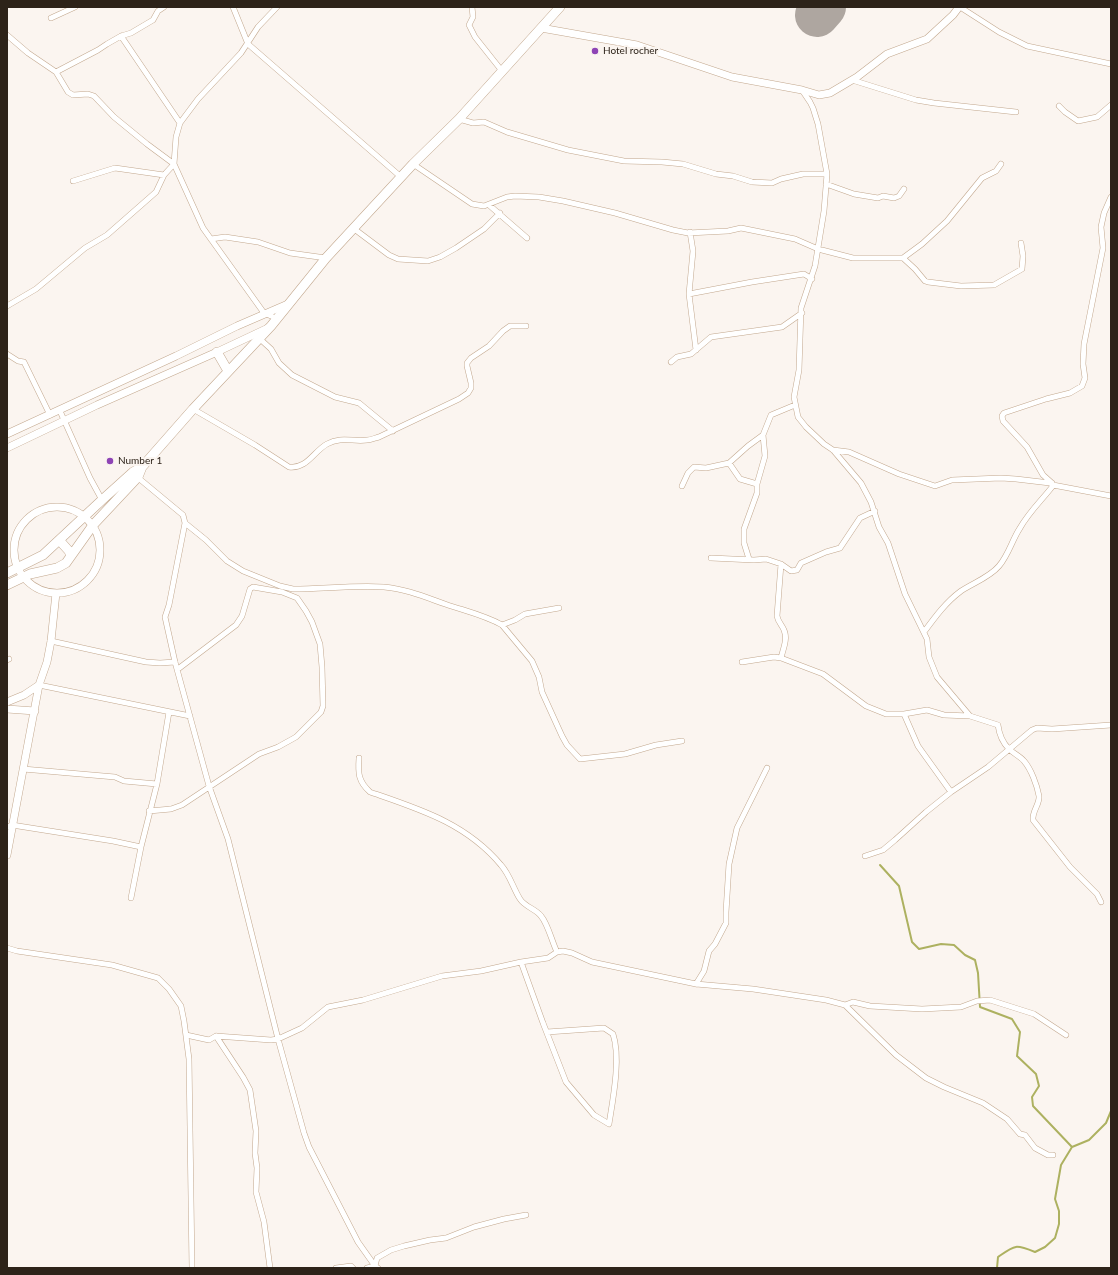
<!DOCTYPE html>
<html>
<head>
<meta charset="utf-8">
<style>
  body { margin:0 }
  #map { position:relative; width:1118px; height:1275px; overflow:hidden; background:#fbf5f0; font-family:Lato,sans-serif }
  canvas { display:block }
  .frame { position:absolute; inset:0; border:8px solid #2d2319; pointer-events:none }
</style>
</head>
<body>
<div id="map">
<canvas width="1118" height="1275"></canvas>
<div class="frame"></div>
</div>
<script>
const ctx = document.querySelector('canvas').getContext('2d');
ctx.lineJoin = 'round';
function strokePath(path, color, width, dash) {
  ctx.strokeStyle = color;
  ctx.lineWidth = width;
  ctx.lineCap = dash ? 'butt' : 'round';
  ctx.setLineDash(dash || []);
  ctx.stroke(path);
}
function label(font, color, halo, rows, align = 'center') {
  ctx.font = font + ' Lato,sans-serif';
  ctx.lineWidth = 4;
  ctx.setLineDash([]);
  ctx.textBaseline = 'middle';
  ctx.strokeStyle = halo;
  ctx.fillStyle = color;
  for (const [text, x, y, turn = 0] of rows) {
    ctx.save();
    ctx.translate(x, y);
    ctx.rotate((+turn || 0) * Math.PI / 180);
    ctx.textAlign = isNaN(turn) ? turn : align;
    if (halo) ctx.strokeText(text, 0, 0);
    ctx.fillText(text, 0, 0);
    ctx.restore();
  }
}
strokePath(new Path2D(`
  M880,865L899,886L912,942L919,949L941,944L954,945L965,955L975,960L978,973L980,1007L1012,1019L1020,1032L1017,1056L1036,1074L1039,1086L1032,1097L1033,1106L1072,1147
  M997,1268L998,1257C1015,1245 1015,1244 1035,1252L1045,1247L1055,1238L1059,1224V1211L1055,1199L1061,1165L1072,1147L1089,1140L1106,1123L1111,1111`), '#adb160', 2);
strokePath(new Path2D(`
  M817,15L824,7`), '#aea6a0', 44);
const street = new Path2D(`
  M233,7L248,44L401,177
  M277,7L258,27L241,53L198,99L180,123L176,137L174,164L203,228L264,313L278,319
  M472,7L473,17L469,25L475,37L502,71
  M960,7L999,32L1027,46L1111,64
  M51,18L75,7
  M7,35L28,53L56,72L68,92L73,95L88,94L94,96L114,117L147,144L174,164L164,175L156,192L107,235L85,248L36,289L7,306
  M121,36L180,123
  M56,72L98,50L107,44L121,36L131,33L153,20L158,11L164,7
  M852,80L916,100L934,103L1016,112
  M802,90L810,102L813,108L818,124L827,174L824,211L815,266L801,308L799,370L794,397L798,417L806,427L824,444L833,450L861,483L871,502L879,527L888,543L905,594L927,639L929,657L937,677L970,716L998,725C999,733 1003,743 1009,749C1014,754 1020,756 1024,761C1031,769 1037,785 1039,796C1040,804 1032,811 1033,820L1070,867L1097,894L1101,902
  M1059,106L1065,112L1078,121L1097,117L1111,105
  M459,119L473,123L484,122L507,132L568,150L624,161L662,162L683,164L716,174L733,176L752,182L772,183L781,179L803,174H827
  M413,164L472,204L484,206L507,197L515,196L539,197L563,201L615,213L673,230L688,233L728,231L741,228L795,239L818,249L853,258H903L922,244L947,221L982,178L996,171L1001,164
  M73,181L115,168L164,175
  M826,184L854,194L878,198L883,196L894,198L899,196L904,189
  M489,205L527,238
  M353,228L389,255L398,259L428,261L440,257L456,248L484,229L500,213
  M690,232L693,251L689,294L696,350
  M211,239L225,237L258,242L290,253L326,258
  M903,258L915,269L925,281L928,282L961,286L994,285L1022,269L1023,256L1021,243
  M689,294L752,282L804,274L812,279
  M260,339L271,349L279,363L292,375L335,397L359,403L393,431
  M7,354L18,361L24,362L50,415
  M671,362L677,357L691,354L711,337L782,327L802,313
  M193,409L255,445L289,467C307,469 313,452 327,444C341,436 353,442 367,440C371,440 375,438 379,437L459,399L468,393L471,388V383L467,366V363L471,358L489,346L503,331L510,326H526
  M60,411L90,478L102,500
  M833,450L849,452L899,474L935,486L952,480L1001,478L1016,479L1050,483
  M729,463L748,446L763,435L771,415L795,405
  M136,476L183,515L185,523L169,605L165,617L175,662L209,786L228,839L278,1039L304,1133L309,1147L358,1242L375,1266L378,1268
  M1052,483L1043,475L1027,447L1003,421L1002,416L1004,413L1046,399L1070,393L1082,386L1085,378L1083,364L1084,344L1103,248L1101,227L1104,213L1111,197
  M1053,485L1111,496
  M682,486L688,473L694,467L706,468L729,463L740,479L757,484
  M185,523L206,540L227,561L243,571L280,586L293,589C323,589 354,585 384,587C406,589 425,597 445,604C465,611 484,615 502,625L515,620L525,614L559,608
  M711,558L754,560L766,559L781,564L791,571L797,570L801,563L826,552L840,548L860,518L875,511
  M749,559L744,543V529L757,493V484L765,456L763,435
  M502,625L532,661L539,677L542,692L562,736L567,745L580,759L625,754L656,745L682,741
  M924,632C935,617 946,602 961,591C973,583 990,577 999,566C1009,554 1012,540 1020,528C1029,512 1041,501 1052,487V483
  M51,641L146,662L160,663L175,662
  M781,658C783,649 788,639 784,630C782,625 778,622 777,616L781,564
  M7,660L9,659
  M742,662L774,657L781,658L823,674L866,706L886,714H904L927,710L944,715L970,716
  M39,685L190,716
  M904,714L918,746L951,792
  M359,758C358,773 358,781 370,792C419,809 466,823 501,865C510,875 513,888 520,899C525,907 536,909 541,916C548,924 552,942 557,952
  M23,769L115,777L124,781L157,784
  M149,811L171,809L182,805L259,754L278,747L296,737L321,712L323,706L322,667L320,644L312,622L306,611L297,598L282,592L253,587L250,589L242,616L236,625L178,669
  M7,827L12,825L113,841L141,847
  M865,856L883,850L895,840L926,812L951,792L988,767L1032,730L1037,728L1052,729L1111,725
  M131,898L141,847L157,784L169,712
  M7,948L17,951L112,965L158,978L169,989L181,1006L184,1021L189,1059L192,1268
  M521,962L543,1023L566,1082L594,1115L609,1124C613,1099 621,1058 613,1034L604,1028L547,1032
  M696,984L704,971L709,951L715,944L726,923V912L729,864L737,828L767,768
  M845,1005L853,1002L870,1006L922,1009L961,1007L977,1001L990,1000L1034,1014L1066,1035
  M186,1035L209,1040L216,1036L271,1040L278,1039L302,1028L328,1007L363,1000L442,976L481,971L521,962L548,958L557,952L563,951L572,953L592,962L696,984L753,989L826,1000L845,1005L896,1055L926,1078L944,1087L983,1103L1007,1119L1020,1134L1025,1135L1035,1148L1048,1155H1053
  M216,1036L243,1077L250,1090L256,1131L255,1153L257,1168L256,1192L264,1222L270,1268
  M336,1268L351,1266L353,1268
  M367,1268L375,1266L377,1258L391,1250L404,1246L430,1240L446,1238L474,1227L504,1219L526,1215`);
const secondary = new Path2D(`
  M541,28L637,45L732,77L802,90L819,95L830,93L857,77L887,54L927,39L953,15L959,7
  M7,434L176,356L237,326L288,304
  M7,448L97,405L217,352L268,328
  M14 550a43 43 0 1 1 86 0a43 43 0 1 1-86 0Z
  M7,702L24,695L39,685
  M7,709L35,711
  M7,855L39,685L47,662L51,641L56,593`);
const highway = new Path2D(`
  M217,352L228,371
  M60,541L69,551L71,556
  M7,573L43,555L102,500L133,472L142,467L193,409L271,326L326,258L413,164L459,119L560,7
  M7,585L30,574L57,568L66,563L93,525L138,477L142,467`);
strokePath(street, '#c2a78d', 6);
strokePath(secondary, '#c2a78d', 8);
strokePath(highway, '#c2a78d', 10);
strokePath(street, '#fff', 5);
strokePath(secondary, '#fff', 7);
strokePath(highway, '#fff', 9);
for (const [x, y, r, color] of [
  [595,51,4,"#8e44b5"],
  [110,461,4,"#8e44b5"]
]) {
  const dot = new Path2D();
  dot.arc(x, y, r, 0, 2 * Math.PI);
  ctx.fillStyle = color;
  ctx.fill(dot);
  strokePath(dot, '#fbf5f0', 1.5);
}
label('10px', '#2d2319', '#fbf5f0', [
  ["Hotel rocher",603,51],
  ["Number 1",118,461]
], 'left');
</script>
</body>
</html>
